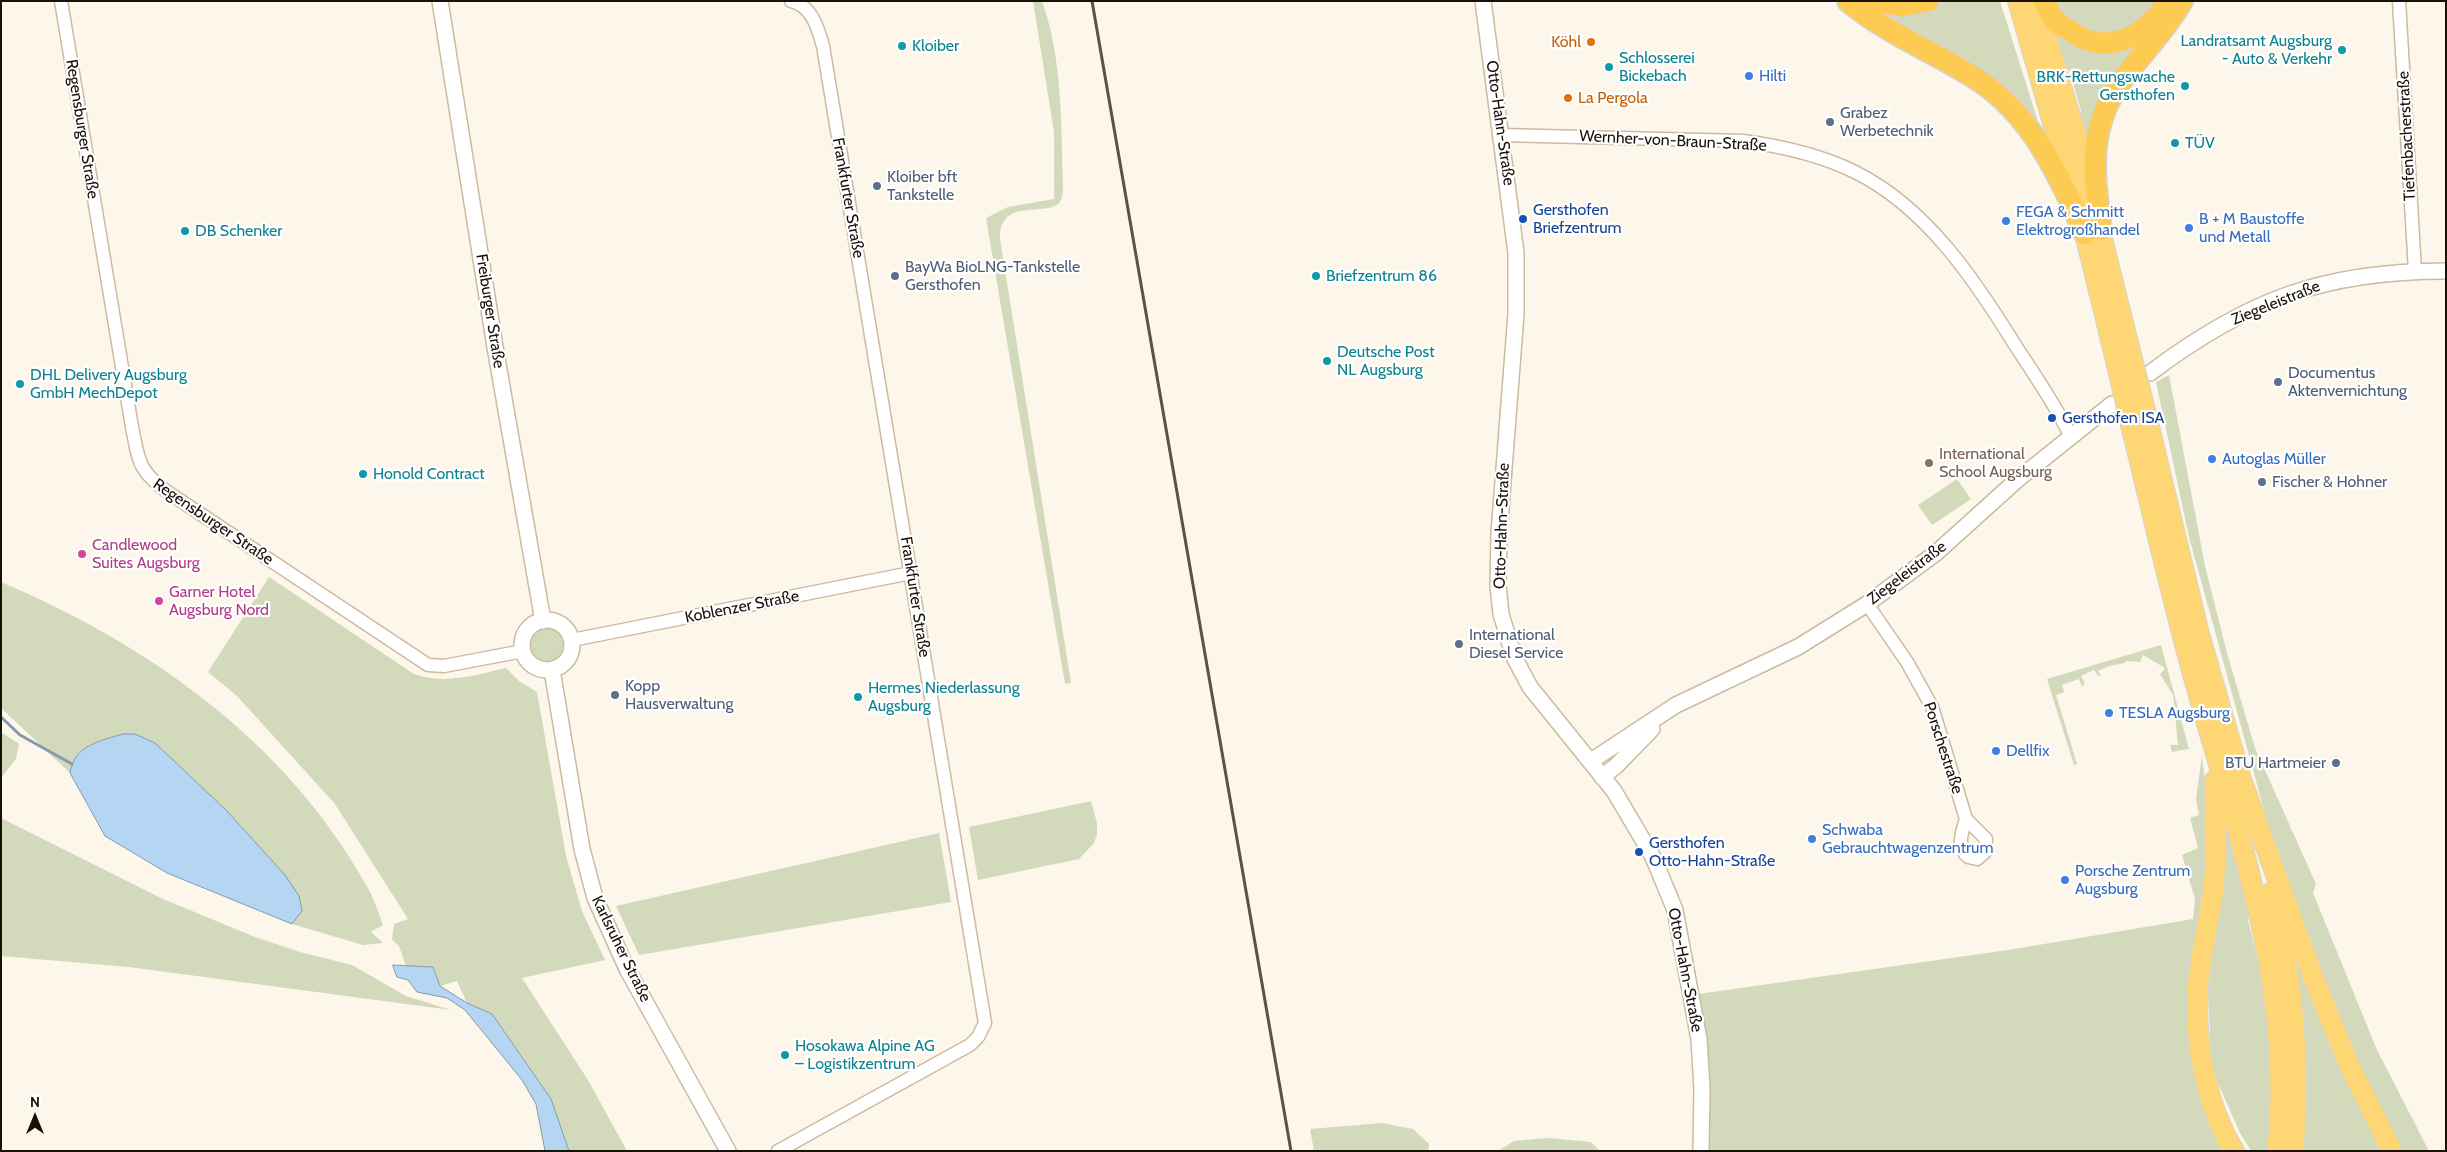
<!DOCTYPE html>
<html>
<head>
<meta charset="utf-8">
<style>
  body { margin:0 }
  #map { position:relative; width:2447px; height:1152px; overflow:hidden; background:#fdf6ea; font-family:Cabin,sans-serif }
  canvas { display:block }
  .frame { position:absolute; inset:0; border:2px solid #171107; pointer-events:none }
  .north { position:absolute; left:10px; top:1092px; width:50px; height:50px; -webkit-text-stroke:4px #fff; paint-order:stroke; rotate:0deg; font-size:14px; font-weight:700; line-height:20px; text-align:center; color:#171107 }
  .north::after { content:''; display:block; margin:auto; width:18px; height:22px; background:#171107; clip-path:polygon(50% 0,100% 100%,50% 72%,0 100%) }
</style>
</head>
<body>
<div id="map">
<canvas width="2447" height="1152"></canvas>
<div class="frame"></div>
<div class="north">N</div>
</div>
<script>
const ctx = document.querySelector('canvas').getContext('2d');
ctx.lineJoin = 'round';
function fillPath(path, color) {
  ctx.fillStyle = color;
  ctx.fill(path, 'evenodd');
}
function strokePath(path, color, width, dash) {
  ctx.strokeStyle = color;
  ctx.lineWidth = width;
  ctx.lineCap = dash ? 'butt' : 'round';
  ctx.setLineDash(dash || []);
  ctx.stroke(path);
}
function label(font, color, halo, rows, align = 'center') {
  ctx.font = font + ' Cabin,sans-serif';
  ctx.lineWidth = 4.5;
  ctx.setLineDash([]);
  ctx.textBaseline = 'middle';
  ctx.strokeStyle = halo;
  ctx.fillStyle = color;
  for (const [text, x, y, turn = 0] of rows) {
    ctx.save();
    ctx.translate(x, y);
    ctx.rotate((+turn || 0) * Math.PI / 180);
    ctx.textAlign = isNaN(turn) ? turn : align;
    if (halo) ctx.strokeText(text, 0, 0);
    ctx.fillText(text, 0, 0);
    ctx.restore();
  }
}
fillPath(new Path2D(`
  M1033,1H1042C1063,60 1061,126 1063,188C1063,191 1063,197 1061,200C1051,220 999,194 1000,239L1071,683L1065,684L986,218L1008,207L1054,199V132Z
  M1855,1H2000L2042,134Z
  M2045,1H2175L2090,156L2079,120L2081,111L2070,72L2062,61Z
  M2169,375L2205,566L2227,653L2255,748L2316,884L2313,893L2377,1050L2429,1151H2400L2360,1072L2278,861L2189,537L2156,382Z
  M1957,479L1971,499L1932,525L1918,505Z
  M269,577L414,674C446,685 475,675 506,668L519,681L537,692L566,856L582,911L605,960L522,978L588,1080L627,1151H569L550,1099L492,1014L467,1003L457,981L440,986L433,967L406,966L399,946L392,940L394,924L408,919L335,804L237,696L208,672Z
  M1,582C148,644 286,742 365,883C373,896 378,911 383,925L371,932L383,943L363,945L292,924L302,910L123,734L72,764L70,773L1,708Z
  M529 645a18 18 0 1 1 36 0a18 18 0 1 1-36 0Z
  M2161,645L2189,749L2172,752L2170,745H2178L2173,695L2160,674L2165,668L2143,655L2140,662L2126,661L2125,663L2109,666L2098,671L2101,675L2098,676L2094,670L2081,676L2085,683L2082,687L2079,679L2062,685L2064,692L2056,695L2077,764L2074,765L2047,679Z
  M1,732L19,744L16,759L1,778Z
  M2202,755L2208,811L2209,845L2192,990L2226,1151H1707L1710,1081L1698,994L2008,950L2193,919L2195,899L2182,855L2198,848L2190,818L2199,815L2196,799Z
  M1091,801L1097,823V834L1094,843L1079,859L978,880L969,827Z
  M2224,812L2251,907L2248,920L2260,969L2274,1047L2270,1151H2251L2240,1133L2212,1070L2211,1056L2208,995L2222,867Z
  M1,818L163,899L255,937L300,952L352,965L406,996L451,1010L129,967L1,956Z
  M939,833L951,902L639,955L616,906Z
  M2290,941L2312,1000L2384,1151H2301Z
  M1382,1123L1413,1129L1429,1144L1428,1151H1314L1310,1129Z
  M1548,1138L1591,1142L1600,1151H1498L1514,1141Z`), '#d3dabb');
const water = new Path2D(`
  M123,734H135L155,743L226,810L285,875L299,896L302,911L292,924L167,873L105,836L70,773C74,745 100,741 123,734Z
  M393,965L433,967L440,986L467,1003L492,1014L551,1099L569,1151H545L536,1104L522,1080L465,1010L447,998L417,992L408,980L397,977Z`);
fillPath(water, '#b4d6f2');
strokePath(water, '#859bac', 1);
strokePath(new Path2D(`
  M1,717L20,735L72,764`), '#859bac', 3);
const minor = new Path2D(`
  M61,1L132,427C139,462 138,471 169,493L428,665L444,666L523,651
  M2399,1L2415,271
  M1501,135L1743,141C1780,146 1821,155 1855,172C1926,207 1975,280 2015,345C2034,374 2055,404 2070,435
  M1867,604L1907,662L1932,707L1966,819L1986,839L1985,852L1977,859L1968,857C1956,847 1962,832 1966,819
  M572,640L911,573
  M778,1151L970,1045L978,1037L985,1023L823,46C818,28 812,6 791,1`);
const tertiary = new Path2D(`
  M440,1L495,347L543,621
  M1483,1L1516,253V314L1499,533L1498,586L1501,614L1514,657L1530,687L1614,791L1653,857L1675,910L1699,1039L1702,1089L1701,1151
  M2150,373C2247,300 2323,271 2446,271
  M522 645a25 25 0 1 1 50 0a25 25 0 1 1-50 0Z
  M552,670L582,849L595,898L627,969L728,1151
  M1591,761L1676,705L1798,647L1867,604L1936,553L2017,480L2112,404
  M1602,777L1616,766L1652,729`);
const trunk = new Path2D(`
  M2018,1L2085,234L2118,369
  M2035,1L2076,135L2132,359
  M2144,406L2199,634L2241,779L2314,979L2349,1065L2392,1151
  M2129,417C2152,509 2172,601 2198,692C2240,841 2295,993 2277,1151
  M2215,780C2216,815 2217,849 2214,883C2210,917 2201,951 2198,985C2194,1040 2205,1103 2234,1151
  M2272,892C2292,977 2302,1064 2293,1151`);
const motorway = new Path2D(`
  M1848,1C1887,34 1935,52 1978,80C2033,116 2059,176 2085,234
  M1876,1L1901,6L1928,1
  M2044,1C2048,8 2051,16 2056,21C2060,26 2067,29 2072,32C2107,57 2145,36 2166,4
  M2101,229C2093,171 2087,123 2126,75C2145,50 2166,29 2182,1`);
strokePath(minor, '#cbbb9f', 15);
strokePath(tertiary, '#cbbb9f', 18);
strokePath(trunk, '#d5d4d2', 22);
strokePath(motorway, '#d5d4d2', 24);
strokePath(minor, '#fff', 12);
strokePath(tertiary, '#fff', 15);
strokePath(trunk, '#fed674', 20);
strokePath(motorway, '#fecb52', 21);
strokePath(new Path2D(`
  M1092,1L1291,1151`), '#595248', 3);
const trunkBridge = new Path2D(`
  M2132,359L2144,406
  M2118,369L2129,417`);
strokePath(trunkBridge, '#d5d4d2', 22, []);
strokePath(trunkBridge, '#fed674', 20);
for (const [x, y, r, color] of [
  [1591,42,5,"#e8710a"],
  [902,46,5,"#0f9aa8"],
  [2342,50,5,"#0f9aa8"],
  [1609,67,5,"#0f9aa8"],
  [1749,76,5,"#3f7fe0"],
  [2185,86,5,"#0f9aa8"],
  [1568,98,5,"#e8710a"],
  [1830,122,5,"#5c6f8a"],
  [2175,143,5,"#0f9aa8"],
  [877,186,5,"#5c6f8a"],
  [1523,219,5,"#1a4fb4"],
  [2006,221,5,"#3f7fe0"],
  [2189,228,5,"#3f7fe0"],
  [185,231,5,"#0f9aa8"],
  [895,276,5,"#5c6f8a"],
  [1316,276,5,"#0f9aa8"],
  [1327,361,5,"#0f9aa8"],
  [2278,382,5,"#5c6f8a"],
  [20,384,5,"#0f9aa8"],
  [2052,418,5,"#1a4fb4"],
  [2212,459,5,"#3f7fe0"],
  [1929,463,5,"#8d6e63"],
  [363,474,5,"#0f9aa8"],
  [2262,482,5,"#5c6f8a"],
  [82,554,5,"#d1479c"],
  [159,601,5,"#d1479c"],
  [1459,644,5,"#5c6f8a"],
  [615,695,5,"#5c6f8a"],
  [858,697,5,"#0f9aa8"],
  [2109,713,5,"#3f7fe0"],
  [1996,751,5,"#3f7fe0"],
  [2336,763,5,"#5c6f8a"],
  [1812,839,5,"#3f7fe0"],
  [1639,852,5,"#1a4fb4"],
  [2065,880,5,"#3f7fe0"],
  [785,1055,5,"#0f9aa8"]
]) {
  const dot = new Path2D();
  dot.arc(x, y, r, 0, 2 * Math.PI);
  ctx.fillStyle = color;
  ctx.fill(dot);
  strokePath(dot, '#fff', 2);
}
label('16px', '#0d838f', '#fff', [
  ["Landratsamt Augsburg",2332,41,"right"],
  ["- Auto & Verkehr",2332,59,"right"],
  ["Kloiber",912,46],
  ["Schlosserei",1619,58],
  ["Bickebach",1619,76],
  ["BRK-Rettungswache",2175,77,"right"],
  ["Gersthofen",2175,95,"right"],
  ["TÜV",2185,143],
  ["DB Schenker",195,231],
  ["Briefzentrum 86",1326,276],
  ["Deutsche Post",1337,352],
  ["NL Augsburg",1337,370],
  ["DHL Delivery Augsburg",30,375],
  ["GmbH MechDepot",30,393],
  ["Honold Contract",373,474],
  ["Hermes Niederlassung",868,688],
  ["Augsburg",868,706],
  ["Hosokawa Alpine AG",795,1046],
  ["– Logistikzentrum",795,1064]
], 'left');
label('16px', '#c56008', '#fff', [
  ["Köhl",1581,42],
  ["La Pergola",1578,98,"left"]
], 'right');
label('16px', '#366cbe', '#fff', [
  ["Hilti",1759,76],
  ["FEGA & Schmitt",2016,212],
  ["Elektrogroßhandel",2016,230],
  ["B + M Baustoffe",2199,219],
  ["und Metall",2199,237],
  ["Autoglas Müller",2222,459],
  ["TESLA Augsburg",2119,713],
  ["Dellfix",2006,751],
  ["Schwaba",1822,830],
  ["Gebrauchtwagenzentrum",1822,848],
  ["Porsche Zentrum",2075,871],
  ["Augsburg",2075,889]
], 'left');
label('16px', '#4e5e75', '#fff', [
  ["Grabez",1840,113],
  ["Werbetechnik",1840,131],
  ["Kloiber bft",887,177],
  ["Tankstelle",887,195],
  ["BayWa BioLNG-Tankstelle",905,267],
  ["Gersthofen",905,285],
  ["Documentus",2288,373],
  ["Aktenvernichtung",2288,391],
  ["Fischer & Hohner",2272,482],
  ["International",1469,635],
  ["Diesel Service",1469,653],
  ["Kopp",625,686],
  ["Hausverwaltung",625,704],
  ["BTU Hartmeier",2326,763,"right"]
], 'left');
label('16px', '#171107', '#fff', [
  ["Otto-Hahn-Straße",1500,123,82],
  ["Regensburger Straße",82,129,81],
  ["Tiefenbacherstraße",2407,136,-93],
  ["Wernher-von-Braun-Straße",1673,141,3],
  ["Frankfurter Straße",848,198,80],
  ["Ziegeleistraße",2276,303,-22],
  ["Freiburger Straße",490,311,81],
  ["Regensburger Straße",213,522,34],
  ["Otto-Hahn-Straße",1502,526,-88],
  ["Ziegeleistraße",1907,573,-37],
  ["Frankfurter Straße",915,597,81],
  ["Koblenzer Straße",742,607,-11],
  ["Porschestraße",1943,748,72],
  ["Karlsruher Straße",621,949,64],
  ["Otto-Hahn-Straße",1685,970,79]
]);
label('16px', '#164399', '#fff', [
  ["Gersthofen",1533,210],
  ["Briefzentrum",1533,228],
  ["Gersthofen ISA",2062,418],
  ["Gersthofen",1649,843],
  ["Otto-Hahn-Straße",1649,861]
], 'left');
label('16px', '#785e54', '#fff', [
  ["International",1939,454],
  ["School Augsburg",1939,472]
], 'left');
label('16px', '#b23c85', '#fff', [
  ["Candlewood",92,545],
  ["Suites Augsburg",92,563],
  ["Garner Hotel",169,592],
  ["Augsburg Nord",169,610]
], 'left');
</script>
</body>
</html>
